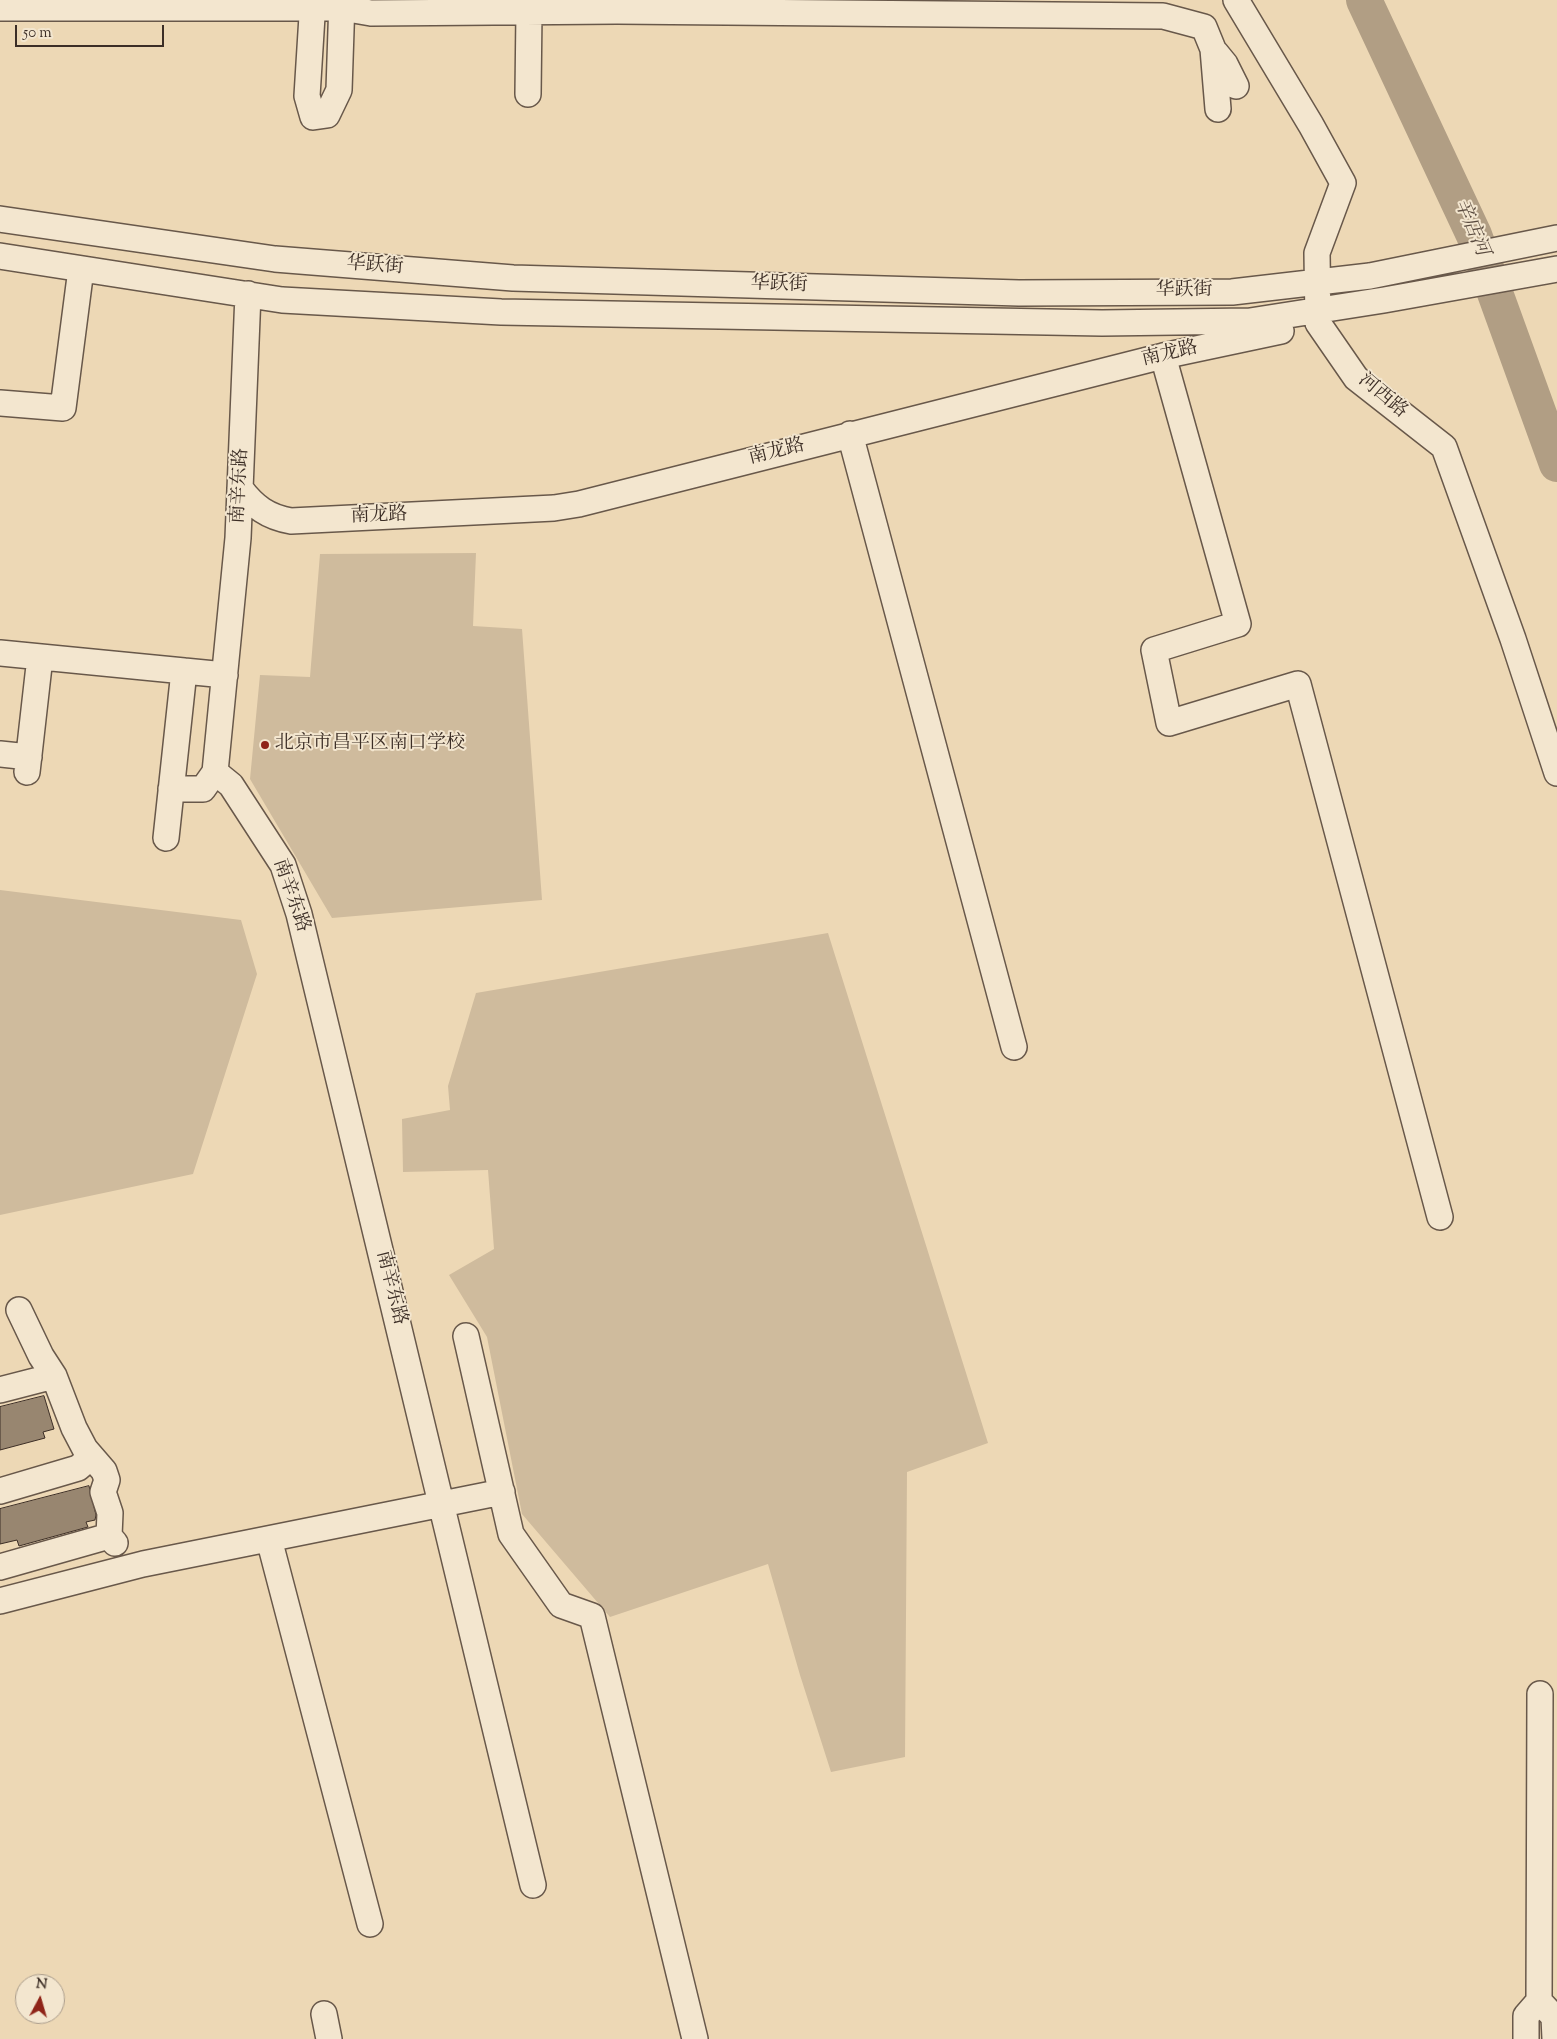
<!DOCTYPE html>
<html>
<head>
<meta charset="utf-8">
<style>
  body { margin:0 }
  #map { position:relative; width:1557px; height:2039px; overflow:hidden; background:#edd8b5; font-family:"Sorts Mill Goudy",serif }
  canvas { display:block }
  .north { position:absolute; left:15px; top:1974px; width:50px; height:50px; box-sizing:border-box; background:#f3e6cf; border:1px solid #aa9c8b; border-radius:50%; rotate:6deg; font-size:14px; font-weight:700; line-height:20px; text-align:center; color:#3c2e26 }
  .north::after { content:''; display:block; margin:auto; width:18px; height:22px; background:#8f2418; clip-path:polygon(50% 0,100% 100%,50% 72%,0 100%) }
  .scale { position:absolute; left:15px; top:25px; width:149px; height:22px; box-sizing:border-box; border:2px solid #3c2e26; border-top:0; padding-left:6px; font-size:15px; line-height:18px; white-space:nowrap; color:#3c2e26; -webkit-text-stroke:4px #f3e6cf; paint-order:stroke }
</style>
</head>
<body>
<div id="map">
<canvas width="1557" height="2039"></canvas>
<div class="north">N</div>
<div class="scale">50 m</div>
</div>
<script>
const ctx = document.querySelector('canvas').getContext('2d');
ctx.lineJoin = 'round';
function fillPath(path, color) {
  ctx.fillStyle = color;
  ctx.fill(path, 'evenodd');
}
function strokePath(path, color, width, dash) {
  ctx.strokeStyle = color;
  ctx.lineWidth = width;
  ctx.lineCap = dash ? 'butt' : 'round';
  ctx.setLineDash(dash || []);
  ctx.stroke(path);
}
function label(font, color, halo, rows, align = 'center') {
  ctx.font = font + ' "Sorts Mill Goudy","Noto Serif SC",serif';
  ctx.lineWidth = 4;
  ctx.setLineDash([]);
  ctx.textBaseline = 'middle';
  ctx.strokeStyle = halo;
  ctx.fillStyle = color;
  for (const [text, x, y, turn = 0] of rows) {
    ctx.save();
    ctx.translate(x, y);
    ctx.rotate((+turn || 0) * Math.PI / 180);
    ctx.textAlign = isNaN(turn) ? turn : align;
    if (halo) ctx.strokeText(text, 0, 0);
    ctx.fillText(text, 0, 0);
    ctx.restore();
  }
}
fillPath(new Path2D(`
  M476,553L473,626L522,629L542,900L332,918L250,779L260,675L310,677L320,554Z
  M0,890L241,920L257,974L193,1174L0,1215Z
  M828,933L988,1443L907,1472L905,1757L831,1772L800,1675L768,1564L610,1617L522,1514L487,1337L449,1275L494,1249L488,1170L403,1172L402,1119L450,1110L448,1086L476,993Z`), '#cfbb9d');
strokePath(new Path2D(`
  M1364,0L1474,235L1557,464`), '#b19e84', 36);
const building = new Path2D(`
  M44,1396L54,1429L43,1432L45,1438L0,1450V1407Z
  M89,1486L96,1515L95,1520L86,1522L88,1527L19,1546L17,1540L0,1544V1509Z`);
fillPath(building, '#988670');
strokePath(building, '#3c2e26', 1);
const minor = new Path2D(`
  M313,0L307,96L313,117L327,115L339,90L342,0
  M1236,0L1311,125L1343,183L1317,253L1318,323L1356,378L1444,447L1513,639L1557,773
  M0,8H342L371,13L617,11L1163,16L1204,27L1213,49L1218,109
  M1216,53L1225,64L1236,86
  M528,94L529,12
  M0,219L275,259L513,278L1019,293L1232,292L1370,276L1557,238
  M0,256L282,300L501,312L1102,323L1250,321L1384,300L1557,269
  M248,294L238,538L215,772L231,785L283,865L299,914L533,1885
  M1163,356L1238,624L1154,650L1169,723L1298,684L1440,1217
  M0,403L63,408L81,269
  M850,434L1014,1047
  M240,488C254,507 268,517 291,521L554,508L579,504L1163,356L1281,331
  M0,653L225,675
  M0,754L29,757
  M27,772L40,657
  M171,789H203L215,772
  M166,838L184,671
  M19,1310L41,1356L54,1376L74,1428L85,1449L104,1471L107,1480L103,1492L110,1513L109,1536L115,1543
  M466,1336L511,1534L561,1605L592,1616L695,2039
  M0,1390L54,1376
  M0,1491L78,1468L91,1457
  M269,1539L370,1924
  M0,1567L109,1536
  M0,1601L143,1564L502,1492
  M1539,2001L1554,2017L1555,2039
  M324,2014L329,2039
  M1526,2039V2016L1539,2001L1540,1694`);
strokePath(minor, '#68584a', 28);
strokePath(minor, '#f3e6cf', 25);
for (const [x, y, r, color] of [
  [265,745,5,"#8f2418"]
]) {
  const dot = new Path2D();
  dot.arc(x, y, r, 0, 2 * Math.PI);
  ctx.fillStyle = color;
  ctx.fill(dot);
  strokePath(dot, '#f3e6cf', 2);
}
label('19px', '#3c2e26', '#f3e6cf', [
  ["华跃街",375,267,4],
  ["华跃街",779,286,2],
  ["华跃街",1184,292],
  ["南龙路",1170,355,-13],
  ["河西路",1382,397,40],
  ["南龙路",777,453,-14],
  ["南辛东路",241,486,-87],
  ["南龙路",379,517,-2],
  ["南辛东路",290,896,71],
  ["南辛东路",390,1288,76]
]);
label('19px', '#3c2e26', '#f3e6cf', [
  ["北京市昌平区南口学校",275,745]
], 'left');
label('italic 20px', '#594a3e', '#f3e6cf', [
  ["辛店河",1470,228,67]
]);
</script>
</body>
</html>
